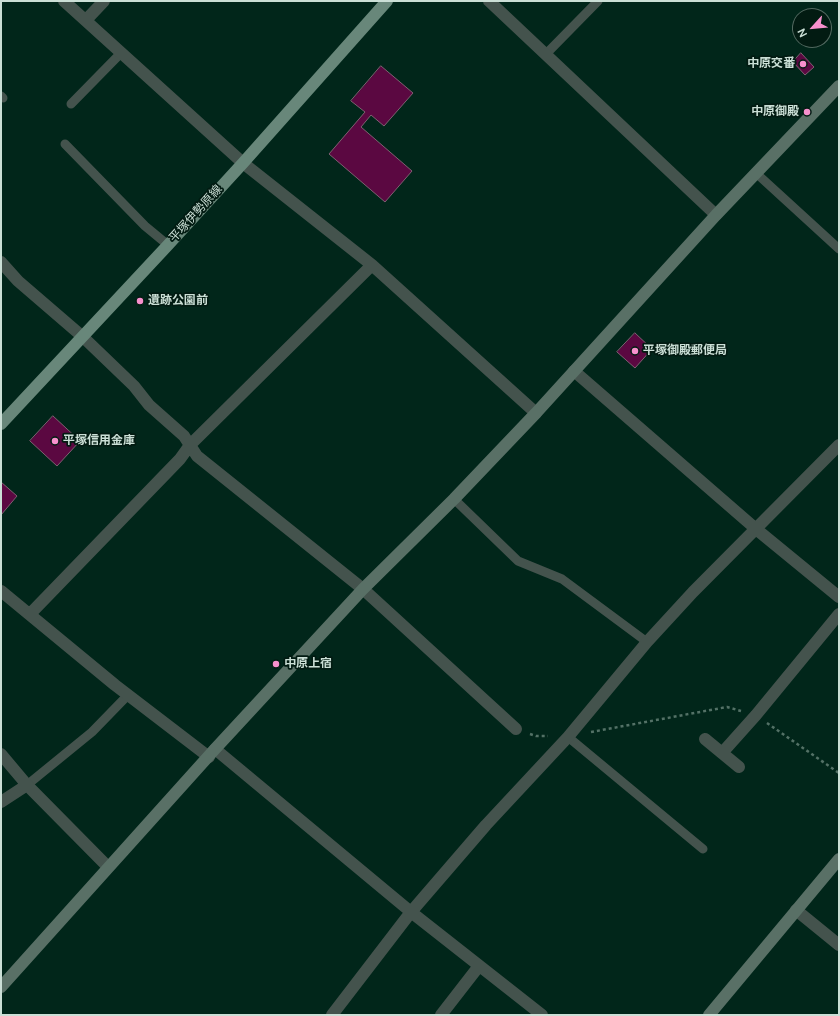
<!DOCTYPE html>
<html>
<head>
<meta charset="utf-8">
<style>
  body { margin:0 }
  #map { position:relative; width:840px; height:1016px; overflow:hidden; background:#01261a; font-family:"DM Sans",sans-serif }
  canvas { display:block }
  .frame { position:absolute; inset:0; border:2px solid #cbdfd6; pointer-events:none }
  .north { position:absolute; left:792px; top:8px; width:40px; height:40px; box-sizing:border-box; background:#021b12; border:1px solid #526960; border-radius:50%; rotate:243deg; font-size:11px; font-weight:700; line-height:16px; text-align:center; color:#cbdfd6 }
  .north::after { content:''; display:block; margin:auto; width:14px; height:18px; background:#f790cd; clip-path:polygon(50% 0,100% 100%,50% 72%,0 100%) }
</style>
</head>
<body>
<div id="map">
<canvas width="840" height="1016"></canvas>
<div class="frame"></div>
<div class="north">N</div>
</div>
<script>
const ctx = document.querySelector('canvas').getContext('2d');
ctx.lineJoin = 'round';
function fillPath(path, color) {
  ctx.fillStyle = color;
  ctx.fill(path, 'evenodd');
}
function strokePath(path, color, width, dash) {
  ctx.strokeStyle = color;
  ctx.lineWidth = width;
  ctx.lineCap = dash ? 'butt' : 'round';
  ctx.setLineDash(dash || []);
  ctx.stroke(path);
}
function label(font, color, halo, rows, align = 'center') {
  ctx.font = font + ' "DM Sans","Noto Sans JP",sans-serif';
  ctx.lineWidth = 3.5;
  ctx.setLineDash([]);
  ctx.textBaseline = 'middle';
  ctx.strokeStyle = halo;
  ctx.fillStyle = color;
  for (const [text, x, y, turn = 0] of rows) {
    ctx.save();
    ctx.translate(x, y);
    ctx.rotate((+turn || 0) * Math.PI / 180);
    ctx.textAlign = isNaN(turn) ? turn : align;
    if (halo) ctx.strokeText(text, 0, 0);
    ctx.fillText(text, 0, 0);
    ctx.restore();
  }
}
const building = new Path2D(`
  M801,53L814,67L805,75L793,62Z
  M381,66L413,93L384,126L371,115L361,127L412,171L385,202L329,154L365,112L351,101Z
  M635,333L652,349L635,368L617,352Z
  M53,416L80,441L57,466L30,441Z
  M1,482L17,496L1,515Z`);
fillPath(building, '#5b0841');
strokePath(building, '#7f6071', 1);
strokePath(new Path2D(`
  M767,723L839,773
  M591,732L727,707L741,711
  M530,734L536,736H548`), '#537166', 2.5, [3, 3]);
strokePath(new Path2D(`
  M546,54L598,1
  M1,96L3,98
  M71,104L122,52
  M65,144L145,226L168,245
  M756,173L839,249
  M454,499L518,561L562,579L647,642
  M568,737L703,849
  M27,785L92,732L128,695`), '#44534d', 9);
strokePath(new Path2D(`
  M64,1L243,163L372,265L536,413
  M489,1L716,215
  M86,20L104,1
  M1,262L18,281L83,337L134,386L149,405L184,436L197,456L363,589L516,729
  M574,371L756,529L839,597
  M1,591L115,685L209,757
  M30,614L180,459L190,445L372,265
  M705,739L739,767
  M215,749L411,912L542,1015
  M722,753L756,715L839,614
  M1,754L27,785L108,867
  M1,802L27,785
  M796,910L839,945
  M332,1015L411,912L486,825L568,737L647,642L693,592L839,445
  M441,1015L479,966`), '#44534d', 12);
strokePath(new Path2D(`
  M1,987L215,749L363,589L454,499L536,413L716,215L839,86
  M709,1015L839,859`), '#597066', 12);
strokePath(new Path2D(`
  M1,424L168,245L243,163L387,1`), '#68877a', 12);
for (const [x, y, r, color] of [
  [803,64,4,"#f790cd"],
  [807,112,4,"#f790cd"],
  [140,301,4,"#f790cd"],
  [635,351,4,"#f790cd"],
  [55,441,4,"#f790cd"],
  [276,664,4,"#f790cd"]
]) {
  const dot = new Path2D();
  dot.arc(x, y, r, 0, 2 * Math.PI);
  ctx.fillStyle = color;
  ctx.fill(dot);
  strokePath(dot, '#021b12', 1.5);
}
label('bold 12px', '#cbdfd6', '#021b12', [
  ["中原交番",795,64,"right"],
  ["中原御殿",799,112,"right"],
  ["遺跡公園前",148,301],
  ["平塚御殿郵便局",643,351],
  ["平塚信用金庫",63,441],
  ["中原上宿",284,664]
], 'left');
label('12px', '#cbdfd6', '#021b12', [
  ["平塚伊勢原線",196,214,-48]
]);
</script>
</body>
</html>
